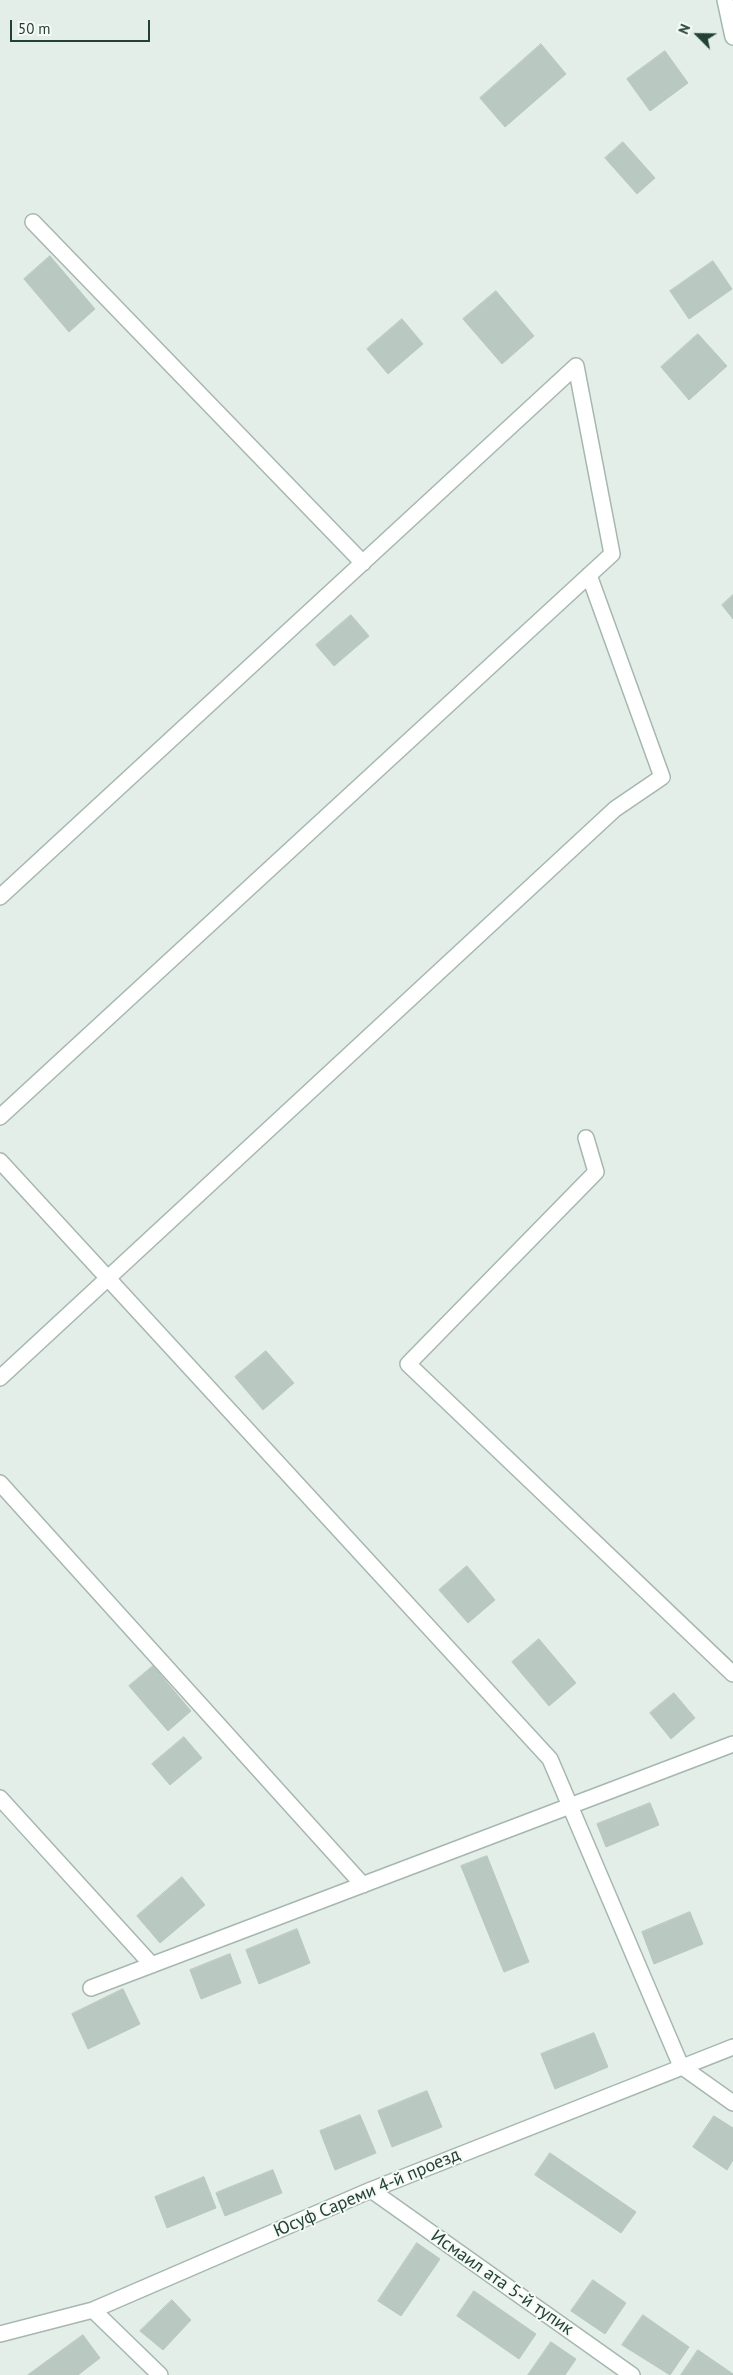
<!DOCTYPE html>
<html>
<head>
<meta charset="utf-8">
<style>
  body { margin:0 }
  #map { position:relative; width:733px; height:2375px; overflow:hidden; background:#e4eee9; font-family:"PT Sans",sans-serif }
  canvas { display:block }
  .north { position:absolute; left:673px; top:10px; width:50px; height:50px; -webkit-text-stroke:4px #f5faf7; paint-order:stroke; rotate:293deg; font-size:14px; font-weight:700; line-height:20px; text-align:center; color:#224137 }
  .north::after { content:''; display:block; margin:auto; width:18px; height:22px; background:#224137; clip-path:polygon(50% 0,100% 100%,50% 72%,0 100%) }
  .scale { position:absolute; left:10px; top:20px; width:140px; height:22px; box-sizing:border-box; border:2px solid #224137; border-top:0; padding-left:6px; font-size:15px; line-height:18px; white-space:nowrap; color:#224137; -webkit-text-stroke:4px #f5faf7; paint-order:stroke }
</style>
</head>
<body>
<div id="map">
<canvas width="733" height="2375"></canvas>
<div class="north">N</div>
<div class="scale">50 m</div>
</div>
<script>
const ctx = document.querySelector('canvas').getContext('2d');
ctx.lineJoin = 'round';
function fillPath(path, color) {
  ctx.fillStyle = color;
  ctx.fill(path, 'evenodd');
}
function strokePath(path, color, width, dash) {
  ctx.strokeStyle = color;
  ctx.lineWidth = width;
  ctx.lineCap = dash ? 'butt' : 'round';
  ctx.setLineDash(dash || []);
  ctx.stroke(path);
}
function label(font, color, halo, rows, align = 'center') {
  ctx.font = font + ' "PT Sans",sans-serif';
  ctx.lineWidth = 4;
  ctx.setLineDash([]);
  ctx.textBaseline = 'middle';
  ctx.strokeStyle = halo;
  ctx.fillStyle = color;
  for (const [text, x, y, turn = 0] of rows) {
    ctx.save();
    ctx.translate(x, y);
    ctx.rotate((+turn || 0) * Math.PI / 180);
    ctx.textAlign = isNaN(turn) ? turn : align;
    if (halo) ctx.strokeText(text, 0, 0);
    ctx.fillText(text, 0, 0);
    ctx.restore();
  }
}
const building = new Path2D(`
  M541,44L566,74L505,127L480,98Z
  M665,51L688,83L650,111L627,79Z
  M623,142L655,178L637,194L605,158Z
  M50,256L95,309L69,332L24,279Z
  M713,261L732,289L689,319L670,291Z
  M496,291L534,336L502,364L463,319Z
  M402,319L423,344L388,374L367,349Z
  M698,334L727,366L689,400L661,367Z
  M733,595V619L722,605Z
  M351,615L369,636L334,666L316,645Z
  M266,1351L294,1383L263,1410L235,1377Z
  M467,1566L495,1600L468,1623L439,1590Z
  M539,1639L576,1683L549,1706L512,1662Z
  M153,1666L191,1711L168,1731L129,1686Z
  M674,1693L695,1718L671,1739L650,1713Z
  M184,1737L202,1758L170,1785L152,1764Z
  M650,1803L659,1825L606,1847L597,1824Z
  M487,1856L529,1962L504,1972L461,1866Z
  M182,1877L205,1905L160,1943L137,1916Z
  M690,1912L703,1944L654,1964L642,1932Z
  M297,1929L310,1963L259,1984L246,1950Z
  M230,1954L241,1983L201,1999L190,1970Z
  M123,1989L140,2024L88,2049L72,2014Z
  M594,2033L608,2067L555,2089L541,2054Z
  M427,2091L442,2127L392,2147L378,2111Z
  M360,2115L376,2153L335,2170L320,2131Z
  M714,2116L733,2128V2160L727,2170L693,2147Z
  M550,2153L636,2212L621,2233L535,2175Z
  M273,2170L282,2193L225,2216L216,2193Z
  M204,2177L216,2208L167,2228L155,2197Z
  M417,2243L440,2259L401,2316L378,2301Z
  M593,2280L626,2303L605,2334L571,2311Z
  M474,2291L536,2334L519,2359L457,2316Z
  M172,2300L191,2320L163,2350L140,2331Z
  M643,2315L689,2347L670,2375L622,2345Z
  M83,2335L100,2358L78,2375H28Z
  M551,2342L576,2359L565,2375H528Z
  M698,2350L733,2374V2375H681Z`);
fillPath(building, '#b9c9c2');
strokePath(building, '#b6c8c0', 1);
const street = new Path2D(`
  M33,222L363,563
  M0,897L576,366
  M0,1117L612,554L576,366
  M586,1138L596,1172L408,1364L733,1674
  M0,1161L550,1759L681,2066L733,2103
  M0,1378L615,809L662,777L589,575
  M0,1483L363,1885
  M0,1798L152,1965
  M91,1988L733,1744
  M371,2190L632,2375
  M93,2310L160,2375
  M0,2334L93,2310L371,2190L733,2047`);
const secondary = new Path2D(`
  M725,0L733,37`);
strokePath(street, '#a6b7b0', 18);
strokePath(secondary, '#a1bab1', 18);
strokePath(street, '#fff', 15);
strokePath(secondary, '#fff', 15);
label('18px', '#224137', '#f5faf7', [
  ["Юсуф Сареми 4-й проезд",367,2193,-23],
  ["Исмаил ата 5-й тупик",502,2283,35]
]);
</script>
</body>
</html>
